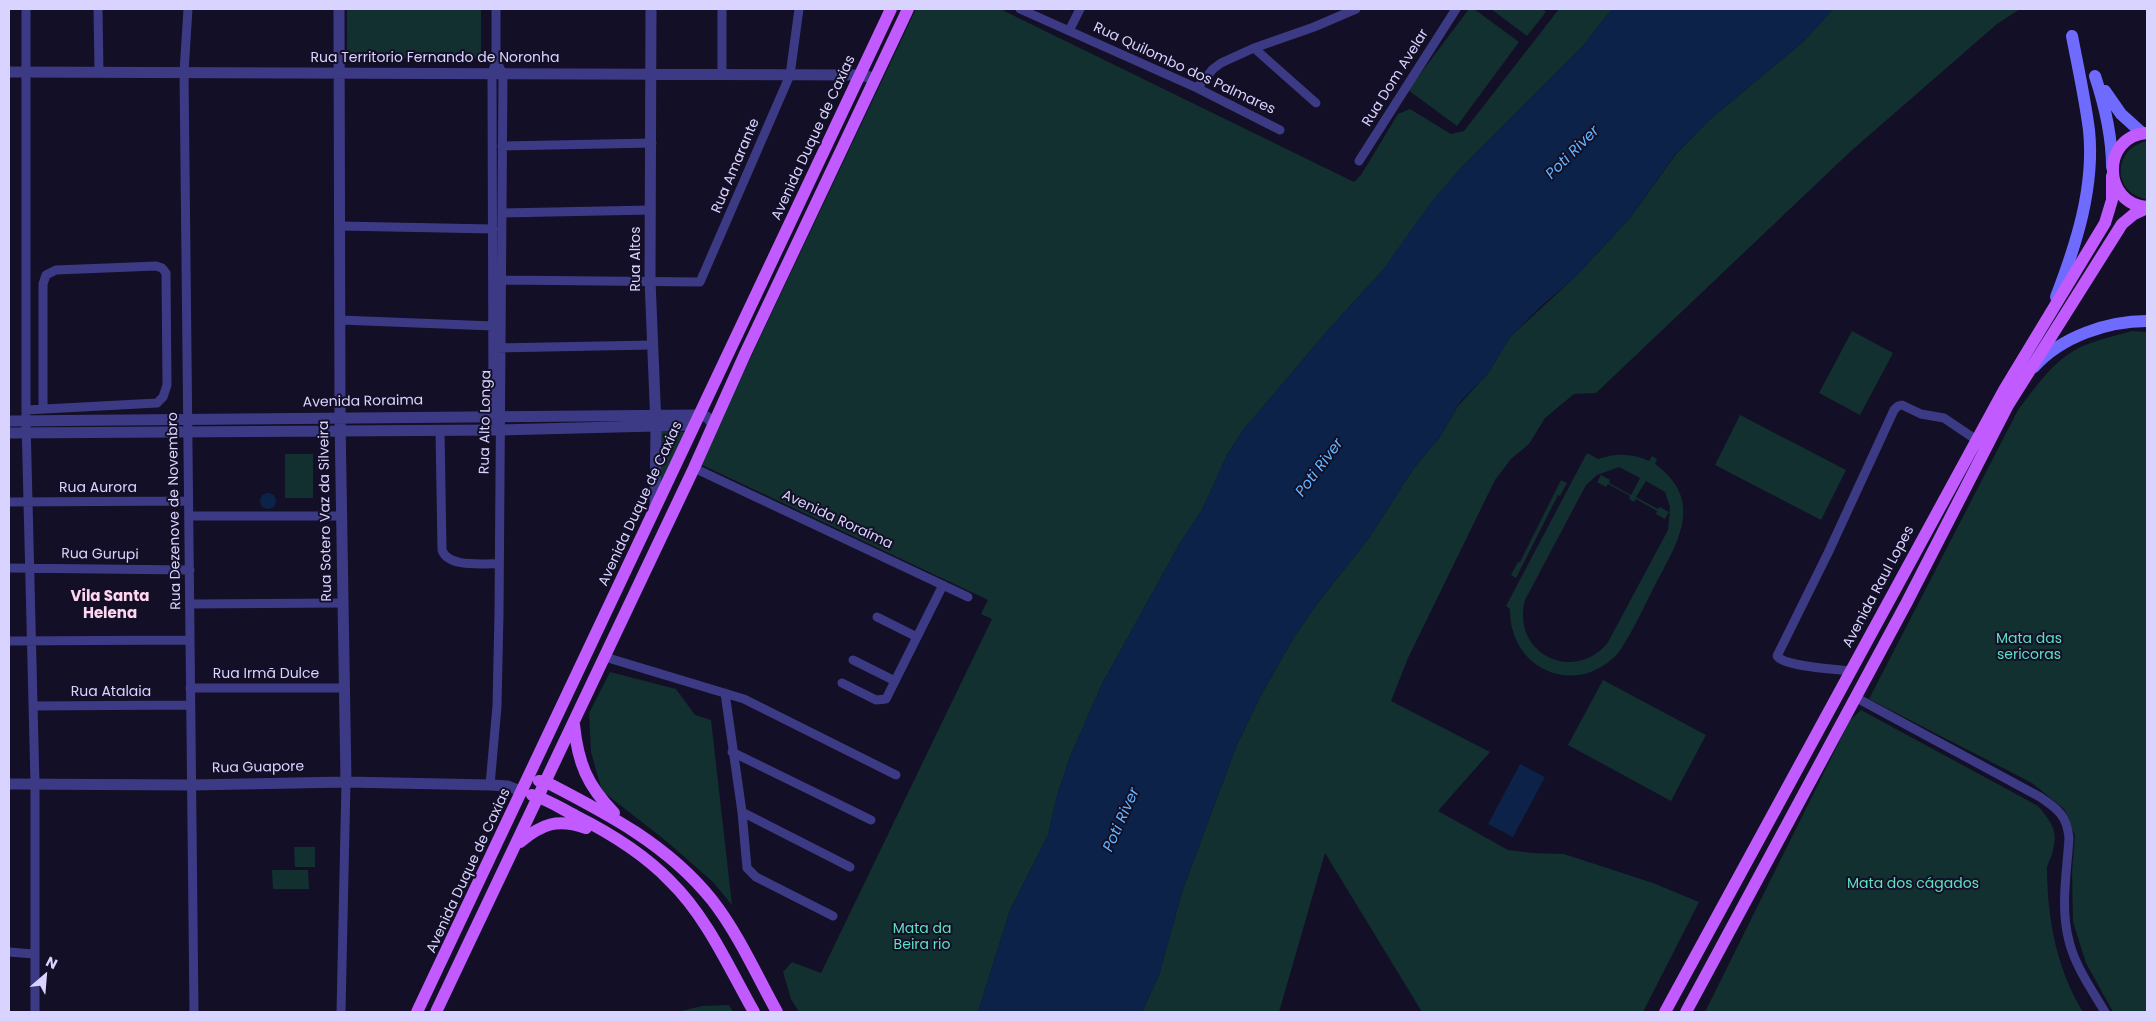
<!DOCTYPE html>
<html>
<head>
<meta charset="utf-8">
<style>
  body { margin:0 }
  #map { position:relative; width:2156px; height:1021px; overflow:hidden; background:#130f26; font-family:Poppins,sans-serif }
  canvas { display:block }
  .frame { position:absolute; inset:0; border:10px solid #d9d4ff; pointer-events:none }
  .north { position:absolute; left:20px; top:951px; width:50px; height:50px; -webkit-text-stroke:4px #130f26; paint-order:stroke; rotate:27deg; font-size:14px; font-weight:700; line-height:20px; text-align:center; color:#d9d4ff }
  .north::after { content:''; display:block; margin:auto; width:18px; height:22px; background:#d9d4ff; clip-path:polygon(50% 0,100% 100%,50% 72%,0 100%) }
</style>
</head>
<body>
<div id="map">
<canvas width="2156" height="1021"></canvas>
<div class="frame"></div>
<div class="north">N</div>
</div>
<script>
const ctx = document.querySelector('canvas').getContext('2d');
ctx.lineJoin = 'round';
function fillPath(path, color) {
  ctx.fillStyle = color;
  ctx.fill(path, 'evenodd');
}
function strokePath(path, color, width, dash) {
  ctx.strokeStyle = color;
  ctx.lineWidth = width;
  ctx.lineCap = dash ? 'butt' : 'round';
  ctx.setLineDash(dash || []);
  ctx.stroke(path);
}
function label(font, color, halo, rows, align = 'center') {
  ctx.font = font + ' Poppins,sans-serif';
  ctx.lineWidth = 4;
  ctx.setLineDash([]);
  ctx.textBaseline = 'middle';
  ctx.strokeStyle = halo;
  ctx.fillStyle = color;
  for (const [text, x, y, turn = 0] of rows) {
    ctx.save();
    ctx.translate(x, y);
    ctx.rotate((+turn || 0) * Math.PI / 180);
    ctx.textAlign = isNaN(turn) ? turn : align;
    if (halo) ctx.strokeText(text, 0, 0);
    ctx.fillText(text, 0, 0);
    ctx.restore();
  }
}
fillPath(new Path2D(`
  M347,9H481V58H347Z
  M916,9H1000L1354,182L1361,175L1398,114L1410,109L1451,134L1464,131L1559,9H1612L1582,47L1461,168L1432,202L1383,270L1328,330L1244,429L1227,455L1203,508L1180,543L1102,684L1070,757L1057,796L1048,835L1010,910L978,1012H799L791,999L783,972L792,962L821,973L992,619L981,614L988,600L700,464Z
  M1469,9H1474L1519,42L1457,126L1408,90Z
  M1491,9H1542L1546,12L1527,36Z
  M1833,9H2020L1997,24L1851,151L1596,393L1574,394L1545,418L1529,444L1511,459L1495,480L1408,658L1391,701L1490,752L1438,811L1508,850L1532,853L1564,854L1653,883L1699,902L1643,1012H1422L1325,853L1279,1012H1142L1159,975L1182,892L1236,747L1260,697L1294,637L1317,604L1369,538L1414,468L1439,438L1458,406L1489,372L1510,337L1576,276L1630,218L1676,154L1707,122L1804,41Z
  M2147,141V199C2112,194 2112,148 2147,141Z
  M1852,331L1893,353L1860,415L1819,393Z
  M2132,331L2147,332V1011L2113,1012L2086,963L2073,922L2072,871L2075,835L2064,809L2032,783L1869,699L2018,410C2033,390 2047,370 2067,355C2085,342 2111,337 2132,331Z
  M1740,415L1846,470L1821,520L1715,465Z
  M658,431L685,432L660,489Z
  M1587,453L1598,459C1616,453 1632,453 1649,461L1652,456L1657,459L1655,464C1706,501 1677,544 1654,587C1643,609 1633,631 1619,652C1578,699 1509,671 1510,609L1506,606ZM1619,467L1640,478L1631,495L1609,483L1610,480L1601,475L1597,482L1606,487L1608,484L1630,496L1629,499L1634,502L1636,499L1657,511L1656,514L1665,519L1669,512L1660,507L1658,509L1636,497L1646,481L1665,492L1670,507L1668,530L1607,644C1571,684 1511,652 1525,600L1586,485L1597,475Z
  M285,454H313V498H285Z
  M1561,480L1567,483L1560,496L1558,495L1516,578L1511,575L1518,562H1520Z
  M610,672L676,689L695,715L711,720L732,905L713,882L665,840L602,791L591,752L589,713Z
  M1603,680L1706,735L1671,801L1568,745Z
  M1861,710L2038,806C2052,823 2059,831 2052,854C2050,860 2046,866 2047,872C2048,922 2057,969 2083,1012H1705L1850,720Z
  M294,847H315V867H295Z
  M272,870H308L309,889H273Z
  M729,1005L733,1012H677L702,1006Z`), '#12302f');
fillPath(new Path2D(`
  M1612,9H1833L1804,41L1707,122L1676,153L1630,218L1573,279L1540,307L1510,337L1489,372L1460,402L1439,438L1414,468L1369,538L1317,604L1294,637L1260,697L1236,747L1182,892L1159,975L1142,1012H978L1010,910L1048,835L1057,796L1070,757L1102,684L1180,543L1203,508L1227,455L1244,429L1328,330L1383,270L1431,202L1461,168L1582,47Z
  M260 501a8 8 0 1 1 16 0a8 8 0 1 1-16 0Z
  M1520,764L1545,777L1513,837L1488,824Z`), '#0c2248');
strokePath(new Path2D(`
  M26,9V421L35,784V1012
  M98,9L99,72
  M188,9L184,72L194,1012
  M1020,9L1197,88L1280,130
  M1069,31L1080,9
  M1254,48L1316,103
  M722,75V9
  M1197,88L1213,69L1221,63L1254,48L1314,27L1356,9
  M502,146L652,143
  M1359,161L1456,9
  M502,213L651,210
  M339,226L493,229
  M501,280L700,282L790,75L799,9
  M340,320L493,326
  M495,348L652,345
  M26,410L157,403L163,397L167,385L166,273L162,268L156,266L56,270L46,275L43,284V408
  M496,422L493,415L492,74L496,61V9
  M440,430L442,550C448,568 482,563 498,564
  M694,468L968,597
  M9,502L188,501
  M189,516H341
  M9,568L190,570
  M190,604L343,603
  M877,617L917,637
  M9,641L190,640
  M605,657L744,699L896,775
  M853,660L895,681
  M1851,671C1835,669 1785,667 1777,656L1828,553L1894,410L1898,406L1902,405L1921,414L1944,418L1978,441
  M842,683L876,700L886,699L943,585
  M190,688H343
  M725,693L742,812L747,868L756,877L833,916
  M1855,697L2040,797C2058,809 2067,816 2069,838C2067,872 2060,907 2069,941C2075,966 2092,990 2105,1012
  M33,706L190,705
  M732,752L871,820
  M490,785L497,706L499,613L503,74L496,61
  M742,812L850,867
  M9,952L34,954
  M341,1012L346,782`), '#3d3a85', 9);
strokePath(new Path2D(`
  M339,9L340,418L346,782
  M651,9L650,280L656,426L655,507
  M9,72L860,75L874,78
  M9,421L699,415L707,417L714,425
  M9,433L499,430L694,425
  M9,784L192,785L346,782L490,785L508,786L523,792`), '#3d3a85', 11);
strokePath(new Path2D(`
  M2095,76C2105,106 2112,135 2112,167
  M2105,91L2121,114L2142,133
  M2056,297C2076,245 2095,187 2089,130C2085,99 2078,67 2072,36
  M2034,367C2061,337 2107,321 2147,321`), '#6f6bff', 12);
strokePath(new Path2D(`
  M2147,133C2101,136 2102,204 2147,207
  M574,725C578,763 587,785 614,813
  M539,781L546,782C608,814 668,845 712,900C738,933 757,976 777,1012
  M532,795C547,799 562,809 576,816C610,833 644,854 670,881C707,917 729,968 754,1012
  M520,842C542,824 557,818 586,828
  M417,1012L891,9
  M436,1012L694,468L745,354L908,9
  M1665,1012L2004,390L2105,223L2112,200V176
  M1686,1012L1907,602L2008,405L2122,224L2134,214L2147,208`), '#c25bff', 12);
label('14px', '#d9d4ff', '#130f26', [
  ["Rua Territorio Fernando de Noronha",435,58],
  ["Rua Quilombo dos Palmares",1184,69,25],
  ["Rua Dom Avelar",1396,78,-58],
  ["Avenida Duque de Caxias",814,138,-65],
  ["Rua Amarante",736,166,-67],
  ["Rua Altos",636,259,-90],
  ["Avenida Roraima",363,402,-1],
  ["Rua Alto Longa",486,422,-89],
  ["Rua Aurora",98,488],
  ["Avenida Duque de Caxias",641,504,-65],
  ["Rua Dezenove de Novembro",175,511,-91],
  ["Rua Sotero Vaz da Silveira",326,511,-91],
  ["Avenida Roraíma",837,520,25],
  ["Rua Gurupi",100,555,1],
  ["Avenida Raul Lopes",1879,587,-62],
  ["Rua Irmã Dulce",266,674],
  ["Rua Atalaia",111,692],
  ["Rua Guapore",258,768,-1],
  ["Avenida Duque de Caxias",469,871,-65]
]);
label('14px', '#5fe0c0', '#130f26', [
  ["Mata das",2029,639],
  ["sericoras",2029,655],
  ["Mata dos cágados",1913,884],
  ["Mata da",922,929],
  ["Beira rio",922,945]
]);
label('italic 15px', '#62b6ff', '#130f26', [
  ["Poti River",1573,153,-45],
  ["Poti River",1320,468,-53],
  ["Poti River",1122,820,-66]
]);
label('bold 15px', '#ffd6f0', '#130f26', [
  ["Vila Santa",110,597],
  ["Helena",110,614]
]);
</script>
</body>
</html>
